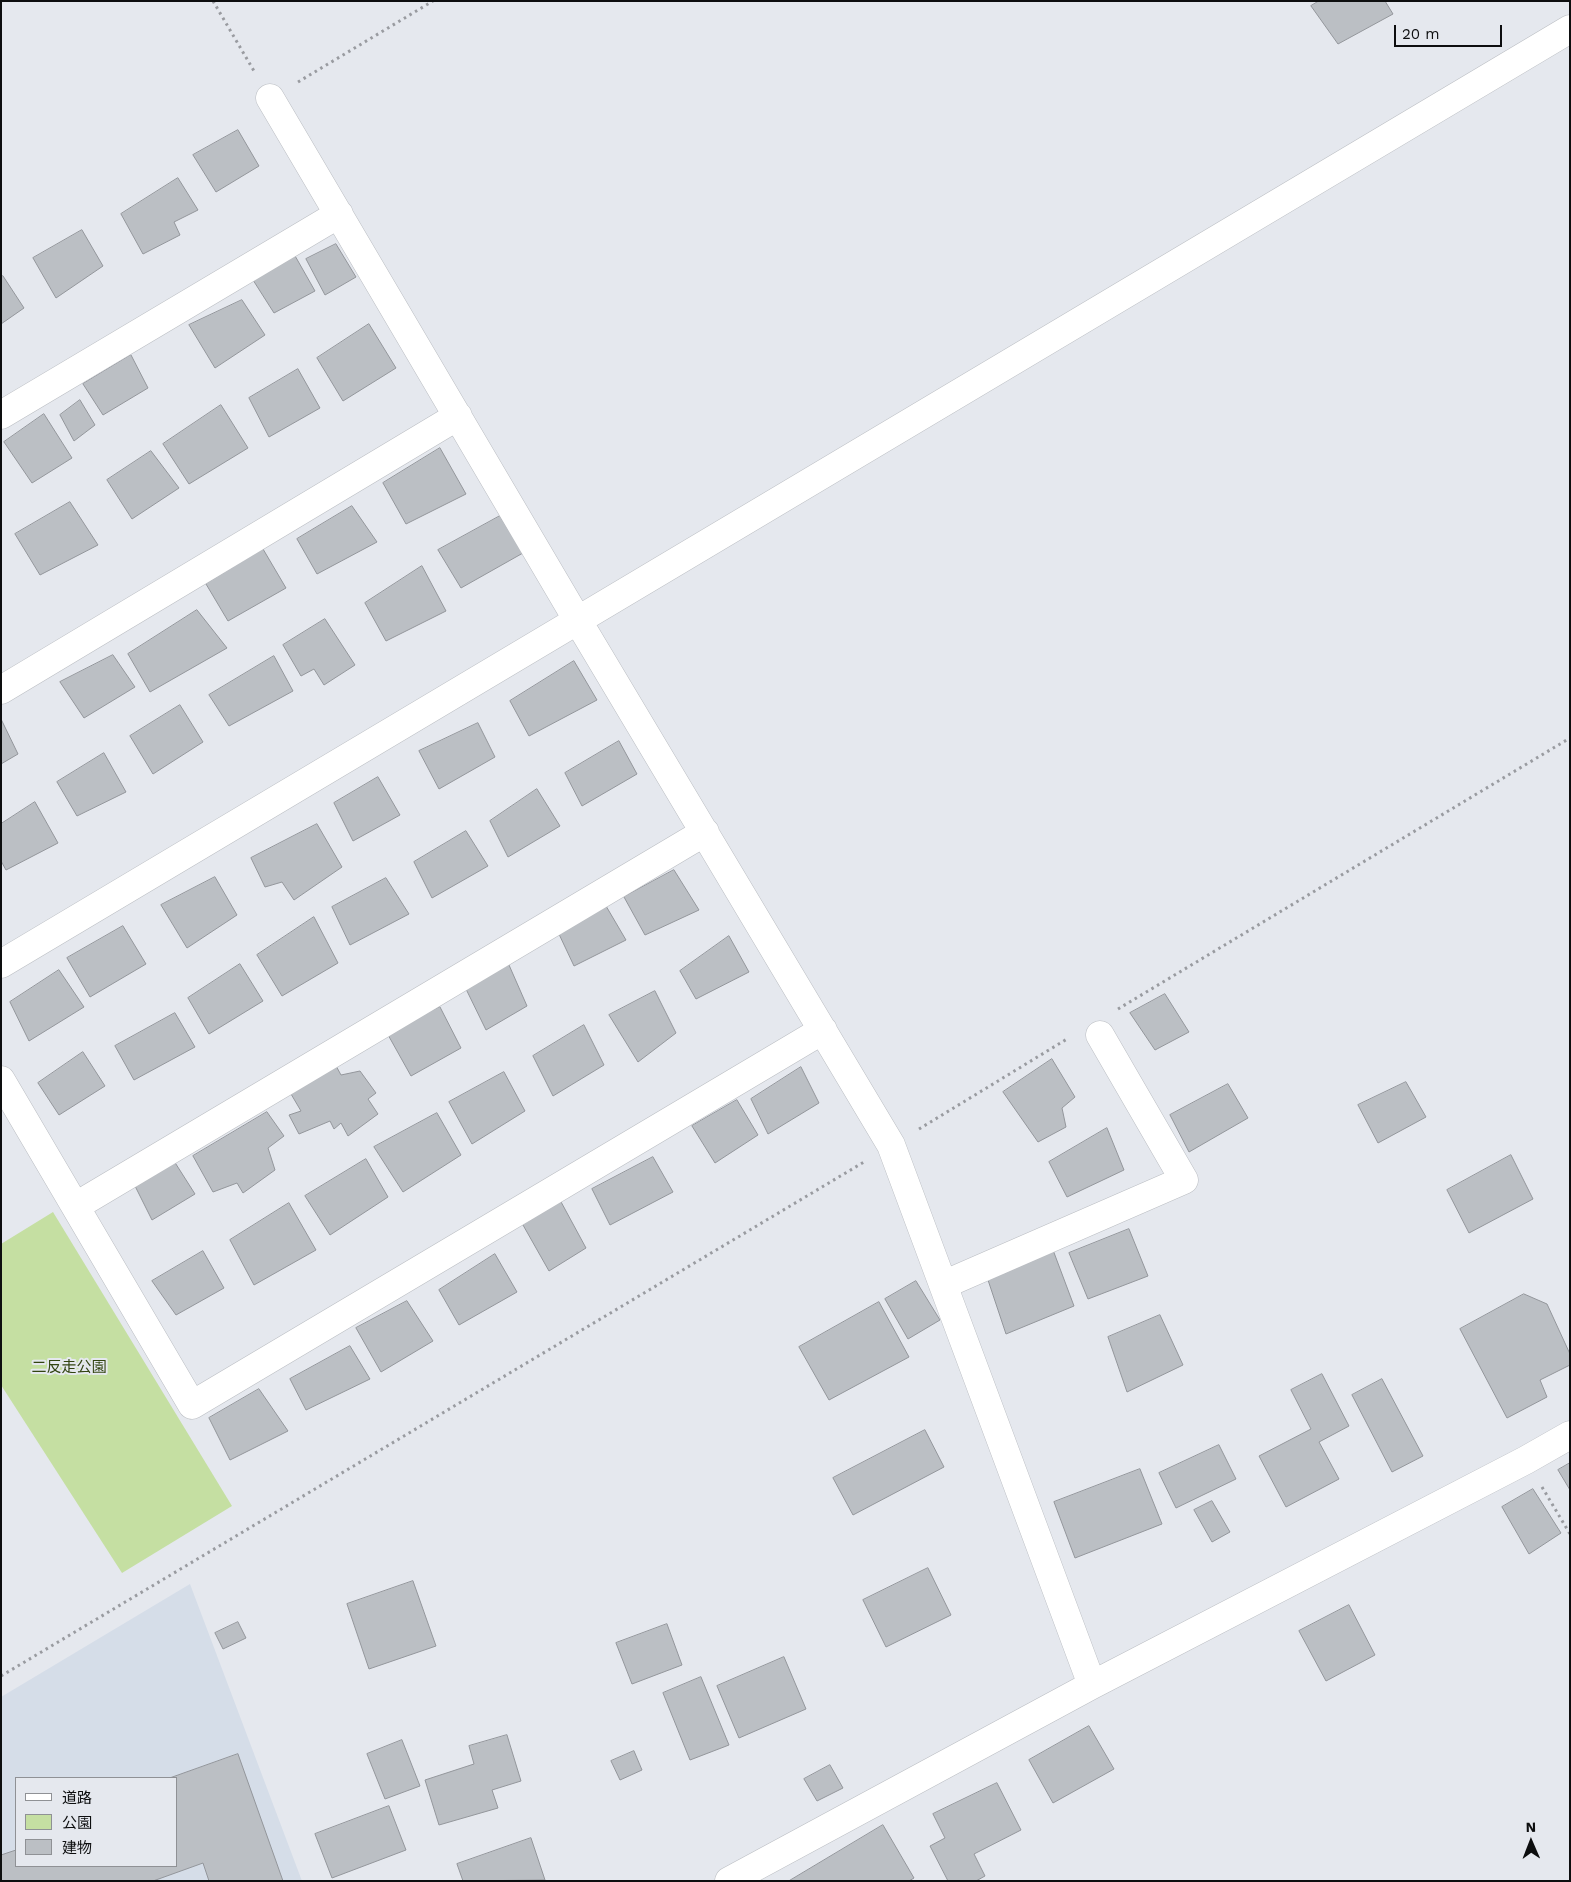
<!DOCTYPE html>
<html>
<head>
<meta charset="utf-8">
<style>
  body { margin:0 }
  #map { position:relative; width:1571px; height:1882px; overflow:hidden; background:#e5e8ee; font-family:"Work Sans","Noto Sans JP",sans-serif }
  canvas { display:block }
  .frame { position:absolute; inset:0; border:2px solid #0d0e0f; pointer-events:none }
  .legend { position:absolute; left:15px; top:1777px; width:162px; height:90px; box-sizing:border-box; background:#e5e8ee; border:1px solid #8f9195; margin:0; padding:6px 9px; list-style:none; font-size:15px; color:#0d0e0f }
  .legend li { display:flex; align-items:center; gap:10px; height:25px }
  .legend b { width:25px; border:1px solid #8f9195 }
  .north { position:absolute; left:1506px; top:1817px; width:50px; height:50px; -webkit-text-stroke:4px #e5e8ee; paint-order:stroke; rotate:359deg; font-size:14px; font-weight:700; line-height:20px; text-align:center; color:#0d0e0f }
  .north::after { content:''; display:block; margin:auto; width:18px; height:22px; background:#0d0e0f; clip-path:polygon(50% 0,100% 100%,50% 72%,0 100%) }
  .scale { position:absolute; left:1394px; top:25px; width:108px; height:22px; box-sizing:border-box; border:2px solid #0d0e0f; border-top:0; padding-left:6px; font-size:15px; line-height:18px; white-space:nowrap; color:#0d0e0f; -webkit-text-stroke:4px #e5e8ee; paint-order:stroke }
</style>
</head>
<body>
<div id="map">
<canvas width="1571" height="1882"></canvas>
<div class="frame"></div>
<ul class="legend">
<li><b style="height:6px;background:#fff"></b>道路</li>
<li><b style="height:14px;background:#c5dfa2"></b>公園</li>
<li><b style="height:14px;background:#bbbfc4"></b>建物</li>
</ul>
<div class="north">N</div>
<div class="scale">20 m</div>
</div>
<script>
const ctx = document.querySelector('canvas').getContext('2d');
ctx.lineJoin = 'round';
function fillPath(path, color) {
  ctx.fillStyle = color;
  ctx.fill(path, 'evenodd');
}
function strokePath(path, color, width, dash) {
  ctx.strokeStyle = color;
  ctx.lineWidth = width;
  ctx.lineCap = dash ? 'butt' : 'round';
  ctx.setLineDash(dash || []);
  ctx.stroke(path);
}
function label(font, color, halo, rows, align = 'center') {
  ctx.font = font + ' "Work Sans","Noto Sans JP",sans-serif';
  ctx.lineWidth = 4;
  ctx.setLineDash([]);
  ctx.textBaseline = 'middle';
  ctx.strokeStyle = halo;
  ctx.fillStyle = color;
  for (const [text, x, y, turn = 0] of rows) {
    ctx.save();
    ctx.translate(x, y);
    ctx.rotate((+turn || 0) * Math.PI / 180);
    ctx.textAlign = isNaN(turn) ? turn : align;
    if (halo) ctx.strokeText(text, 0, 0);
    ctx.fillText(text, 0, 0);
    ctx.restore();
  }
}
fillPath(new Path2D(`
  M190,1584L302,1881H1V1697ZM16,1778H176V1866H16Z`), '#d5dde8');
fillPath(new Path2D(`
  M53,1212L232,1506L122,1573L1,1385V1244Z`), '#c5dfa2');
const building = new Path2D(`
  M1319,1H1385L1393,14L1338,44L1311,6Z
  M238,130L259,166L216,192L193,155Z
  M178,178L198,210L174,222L180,235L143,254L121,214Z
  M82,230L103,266L56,298L33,258Z
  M336,244L356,277L325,295L306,259Z
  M294,254L315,291L274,313L253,280Z
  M3,276L24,308L1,324V277Z
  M242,300L265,335L215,368L189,325Z
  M369,324L396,368L343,401L317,358Z
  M131,355L148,388L103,415L83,384Z
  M298,369L320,408L269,437L249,398Z
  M80,400L95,425L74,441L60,415Z
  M221,405L248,448L189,484L163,444Z
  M44,414L72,458L32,483L4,442Z
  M440,448L466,494L406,524L383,483Z
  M151,451L179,488L132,519L107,480Z
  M70,502L98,545L40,575L15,534Z
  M352,506L377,542L317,574L297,539Z
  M500,516L523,553L461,588L438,550Z
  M263,549L286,588L228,621L206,584Z
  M422,566L446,611L386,641L365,603Z
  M197,610L227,648L150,692L128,654Z
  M325,619L355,665L324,685L314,669L301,676L283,645Z
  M113,655L135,687L84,718L60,682Z
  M274,656L293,691L229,726L209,695Z
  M574,661L597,700L529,736L510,701Z
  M180,705L203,742L153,774L130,736Z
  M1,719L18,754L1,764Z
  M478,723L495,757L439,789L419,751Z
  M619,741L637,774L582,806L565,773Z
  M104,753L126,792L77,816L57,782Z
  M378,777L400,815L353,841L334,803Z
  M537,789L560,826L508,857L490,821Z
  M35,802L58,843L6,870L1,861V824Z
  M317,824L342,867L294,900L282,882L265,887L251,858Z
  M466,831L488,866L432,898L414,862Z
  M674,870L699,910L645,935L624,897Z
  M215,877L237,915L187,948L161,905Z
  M386,878L409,914L350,945L332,907Z
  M606,906L626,940L574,966L558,932Z
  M314,917L338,963L282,996L257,955Z
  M123,926L146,964L90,997L67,958Z
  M729,936L749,972L696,999L680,971Z
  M240,964L263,1001L209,1034L188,998Z
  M509,965L527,1006L486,1030L466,989Z
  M59,970L84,1007L29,1041L10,1002Z
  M655,991L676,1033L638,1062L609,1015Z
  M1165,994L1189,1032L1155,1050L1130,1013Z
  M440,1007L461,1048L411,1076L387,1033Z
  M175,1013L195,1047L134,1080L115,1046Z
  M584,1025L604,1065L553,1096L533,1056Z
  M83,1052L105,1086L59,1115L38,1083Z
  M1052,1059L1075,1097L1062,1108L1066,1127L1038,1142L1003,1092Z
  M335,1064L341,1075L360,1071L376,1093L368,1099L378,1114L348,1136L341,1123L334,1129L330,1121L299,1134L289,1115L301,1111L291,1094Z
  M801,1067L819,1103L768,1134L751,1099Z
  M504,1072L525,1111L472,1144L449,1102Z
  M1406,1082L1426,1117L1378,1143L1358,1105Z
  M1228,1084L1248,1118L1189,1152L1170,1115Z
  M737,1100L758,1135L715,1163L692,1126Z
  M267,1112L284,1136L268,1148L275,1170L243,1193L237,1183L213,1192L193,1156Z
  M437,1113L461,1155L403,1192L374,1147Z
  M1107,1128L1124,1170L1067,1197L1049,1162Z
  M1511,1155L1533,1199L1469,1233L1447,1190Z
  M653,1157L673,1192L610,1225L592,1189Z
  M366,1159L388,1197L330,1235L305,1196Z
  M174,1161L195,1194L152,1220L134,1184Z
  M560,1200L586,1248L549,1271L523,1225Z
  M289,1203L316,1250L254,1285L230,1240Z
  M1129,1229L1148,1276L1088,1299L1069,1253Z
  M1053,1250L1074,1306L1006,1334L988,1280Z
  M203,1251L224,1288L176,1315L152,1281Z
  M495,1254L517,1292L459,1325L439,1290Z
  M916,1281L940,1320L908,1339L885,1299Z
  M1524,1294L1547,1304L1570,1354V1365L1540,1380L1547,1397L1507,1418L1460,1329Z
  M407,1301L433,1341L381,1372L356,1328Z
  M879,1302L909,1357L829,1400L799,1347Z
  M1160,1315L1183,1365L1127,1392L1108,1337Z
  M350,1346L370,1379L306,1410L290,1379Z
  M1322,1374L1349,1426L1319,1442L1339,1479L1286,1507L1259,1456L1311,1429L1291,1390Z
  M1382,1379L1423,1456L1392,1472L1352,1395Z
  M259,1389L288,1431L230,1460L209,1418Z
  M925,1430L944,1467L853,1515L833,1478Z
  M1219,1445L1236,1479L1176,1508L1159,1473Z
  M1570,1463V1490L1558,1470Z
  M1140,1469L1162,1524L1075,1558L1054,1502Z
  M1533,1489L1561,1533L1529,1554L1502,1507Z
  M1212,1501L1230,1532L1212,1542L1194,1510Z
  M928,1568L951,1615L886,1647L863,1600Z
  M413,1581L436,1646L369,1669L347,1604Z
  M1349,1605L1375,1655L1326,1681L1299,1631Z
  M238,1622L246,1638L223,1649L215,1633Z
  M667,1624L682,1665L632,1684L616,1643Z
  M784,1657L806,1709L739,1738L717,1686Z
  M701,1677L729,1745L690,1760L663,1693Z
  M1089,1726L1114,1769L1053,1803L1029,1760Z
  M507,1735L521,1781L492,1790L498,1808L439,1825L425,1780L474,1764L469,1746Z
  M402,1740L420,1786L385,1799L367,1754Z
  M634,1751L642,1770L620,1780L611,1761Z
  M238,1754L283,1881H209L203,1863L153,1881H1V1855L16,1850V1866H176V1778H170Z
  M830,1765L843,1788L817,1801L804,1779Z
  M997,1783L1021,1830L974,1854L985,1876L976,1881H948L930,1846L945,1838L933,1814Z
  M389,1806L406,1850L332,1878L315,1834Z
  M883,1825L914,1878L909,1881H789Z
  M531,1838L545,1880L463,1881L457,1864Z`);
fillPath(building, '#bbbfc4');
strokePath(building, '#93969b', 1);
const minor = new Path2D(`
  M270,98L578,621L891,1145L1092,1685
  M1,415L339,214
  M1,690L458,416
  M1,964L1570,29
  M1,1080L192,1405L823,1030
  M76,1206L705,832
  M943,1285L1184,1180L1100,1035
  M729,1881L1092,1685L1526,1460L1570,1435`);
strokePath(minor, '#babdc2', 29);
strokePath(new Path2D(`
  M213,1L254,71
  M298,82L433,1
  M1118,1009L1570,738
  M919,1129L1067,1039
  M1542,1487L1570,1534
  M1,1676L864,1162`), '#999ba0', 3, [2.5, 4]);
strokePath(minor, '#fff', 28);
label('15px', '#324411', '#e5e8ee', [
  ["二反走公園",69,1368]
]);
</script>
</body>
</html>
